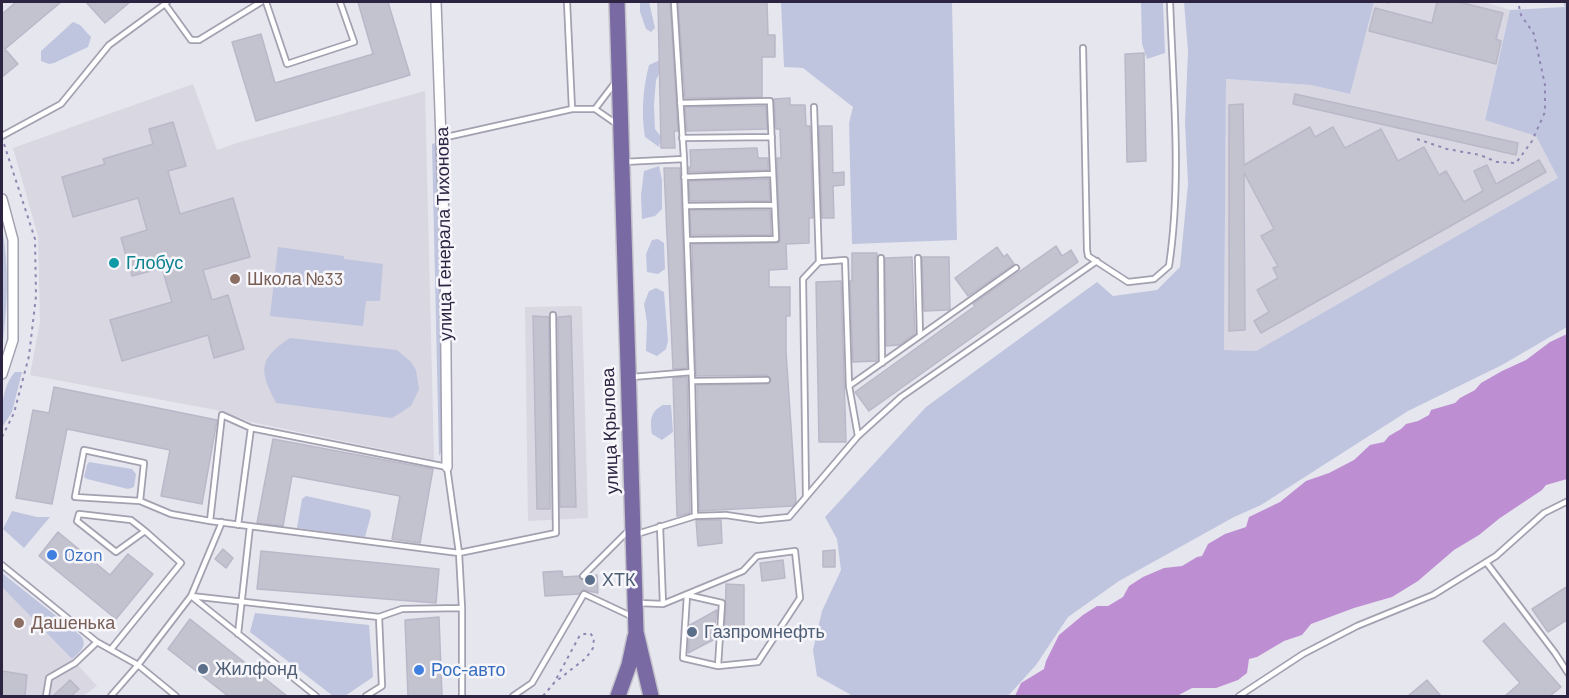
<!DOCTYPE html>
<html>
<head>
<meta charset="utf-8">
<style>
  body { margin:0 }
  #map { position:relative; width:1569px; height:698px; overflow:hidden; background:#e6e6ee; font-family:Barlow,sans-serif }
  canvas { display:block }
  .frame { position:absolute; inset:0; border:3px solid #2c2441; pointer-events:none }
</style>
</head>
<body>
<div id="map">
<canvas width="1569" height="698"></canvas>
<div class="frame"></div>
</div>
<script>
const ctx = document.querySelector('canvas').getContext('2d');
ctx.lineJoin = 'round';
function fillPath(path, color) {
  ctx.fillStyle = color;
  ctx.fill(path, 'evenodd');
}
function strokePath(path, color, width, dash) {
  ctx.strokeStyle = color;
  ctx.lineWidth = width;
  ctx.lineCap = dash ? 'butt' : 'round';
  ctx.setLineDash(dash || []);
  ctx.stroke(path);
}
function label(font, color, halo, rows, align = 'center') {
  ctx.font = font + ' Barlow,sans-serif';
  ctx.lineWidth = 5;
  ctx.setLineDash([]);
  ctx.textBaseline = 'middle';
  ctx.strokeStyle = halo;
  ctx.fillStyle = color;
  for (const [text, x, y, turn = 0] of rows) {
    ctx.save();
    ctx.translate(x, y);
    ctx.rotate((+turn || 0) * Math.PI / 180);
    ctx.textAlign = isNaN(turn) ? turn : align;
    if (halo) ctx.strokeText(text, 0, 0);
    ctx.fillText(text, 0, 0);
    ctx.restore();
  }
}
fillPath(new Path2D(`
  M1374,2H1484L1510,10L1485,119L1536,136L1558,178L1256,351L1224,350L1226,79L1311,85L1349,94Z
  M193,84L217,150L240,142L425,91L434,460L251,422L216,410L30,375L40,322L38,236L13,148Z
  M582,306L588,518L528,521L525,307Z
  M2,587L72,659L97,686L83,696H2Z`), '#d8d7e2');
fillPath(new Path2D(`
  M640,2H649L655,28L651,32L646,29L640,12Z
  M781,2H952L957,240L852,244L849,123L853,107L803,68L784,67Z
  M1141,2H1163L1165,53L1147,59L1142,44Z
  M1184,2H1374L1350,94L1311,85L1226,79L1224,350L1256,351L1558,178L1536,136L1485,120L1510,10L1565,7L1563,2H1567V327L1502,365L1408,411L1261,505L1234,517L1119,581L1068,617L1036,665L1008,696H853L817,676L813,650L822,611L841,570L837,539L825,517L926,407L1097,282L1113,296L1157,290L1180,267L1188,184L1185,123L1188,51Z
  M73,22L80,25L91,37L88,47L54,63L49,64L41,61V51Z
  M660,60L661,70L656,80L654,105L655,129L661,137L659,147L645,137C641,113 643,88 649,65Z
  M435,143L436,147L444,446L439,456L432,144Z
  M659,166L662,180V209L655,216L642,219L641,195L644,171Z
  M2,229C10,268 7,310 2,349Z
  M658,239L664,243L665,269L658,274L647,272L646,254L652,240Z
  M278,247L344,256V259L383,264L380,301H366L363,326L270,316Z
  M656,288L664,292L668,341L666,349L657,356L646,351L647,323L644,304L649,291Z
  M290,338L397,350L411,362L416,370L419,389L411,406L392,418L276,403C259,370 258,359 290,338Z
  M15,372H22L12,412L3,426C0,411 3,385 15,372Z
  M663,405H671L673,432L662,440L652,434C650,420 650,412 663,405Z
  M89,462L132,469L136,474L134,487L128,489L87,479L84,477L87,465Z
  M306,496L370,510L371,515L365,537L297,528L302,499Z
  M12,511L37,517H50L24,548L3,529Z
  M2,573L80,635C89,645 80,652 72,659L2,587Z
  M255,613L369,625L373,677L345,696H333L250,632Z`), '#bfc5df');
fillPath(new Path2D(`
  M1567,334V479L1546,485L1542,490L1500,518L1479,535L1454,550L1418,581L1392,597L1354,608L1311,624L1302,635L1284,641L1257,657L1249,659L1247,673L1238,680L1216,688H1192L1177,696H1015L1021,683L1044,669L1046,661L1059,635L1083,615L1097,606H1108L1123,597L1129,586L1143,577L1164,568L1182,566L1197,557L1202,556L1208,544L1225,534L1246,527L1249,517L1280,502L1306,481L1329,473L1354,460L1370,445L1384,442L1389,436L1401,429L1406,424L1418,421L1429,415L1431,410L1455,403L1460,398L1475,390L1481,383L1502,371L1526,360L1550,342Z`), '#be8ed3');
const building = new Path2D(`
  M16,2H61L5,49L18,64L2,77V14Z
  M86,2H130L105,23Z
  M358,2H388L410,75L256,121L232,42L261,34L275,83L373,54Z
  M658,2H670L678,131H674L675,148H661Z
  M678,2H767L768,35H775V57H762V97L685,98Z
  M1437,2H1459L1503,13L1496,39L1501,41L1496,64L1369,31L1375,8L1432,23Z
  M1144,53L1146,161L1127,162L1125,54Z
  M1295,94L1518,143L1516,155L1293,104Z
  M790,98V105H805L806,126H810L813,218H809V243L786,244L787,269L769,270V287H790V316H786V351L796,502L793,506L699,511L697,385L767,384L771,379L767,375L696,376L692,244L776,243L780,242L777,158H781L780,129H776L774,99Z
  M1243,104L1244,165L1310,127L1315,137L1333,127L1345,148L1381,129L1398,161L1424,147L1439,175L1446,171L1464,202L1483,191L1474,171L1487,165L1496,184L1539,160L1546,172L1261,333L1254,321L1269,312L1257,290L1278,278L1273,268L1278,266L1261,236L1274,229L1244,173L1245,330L1229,331V105Z
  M766,106L767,129L687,131L685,107Z
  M173,122L186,166L168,171L180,214L233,198L250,257L203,270L212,300L228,295L244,349L214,358L208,335L122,361L110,320L172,302L162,268L132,276L121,238L147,230L138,198L73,217L62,177L105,164L103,159L153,144L149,129Z
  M819,126H832L833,173L844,172V185L833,186L834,218H822Z
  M757,148L758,158H768V170L689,172V167H691L690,150Z
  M664,168H680L687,368L673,369Z
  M769,179L770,201H690L689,181Z
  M690,210H770L771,235H691Z
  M1056,246L1062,256L1071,250L1078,262L869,411L855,392L975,306L973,304Z
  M997,247L1004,257L1007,254L1014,264L968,296L955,278Z
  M852,253H877V361L853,362L850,281H852Z
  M912,257L915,334L899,345L886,346L885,258Z
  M922,257H949L950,309L948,310L924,311Z
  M841,281L846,442H819L816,282Z
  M533,316L549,317L550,509H537Z
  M571,316L576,507H560L558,317Z
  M687,377L690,513L677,516L673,378Z
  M54,387L217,420L202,504L161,496L170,450L67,429L52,504L16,498L33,410L49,413Z
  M273,439L433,469L420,543L392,539L400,496L292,476L283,526L257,523Z
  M696,520H721L722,543L698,546Z
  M58,532L110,575L128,554L153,574L116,619L39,556Z
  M223,549L233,558L226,568L215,559Z
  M835,550V567H823V551Z
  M261,551L439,569L436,603L257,589Z
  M783,560L785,578L762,581L760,563Z
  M562,571L563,577L579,576L582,580L590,576L597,575L598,593L584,590L579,594L545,596L543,572Z
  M726,584L744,585V629H725Z
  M1568,586V619L1548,632L1532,609Z
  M717,610L713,640L688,653L690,625Z
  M439,617L442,696H408L405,620Z
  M190,619L287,696H228L168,649Z
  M1504,623L1561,687L1550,696H1505L1520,683L1483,641Z
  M2,671L27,675L25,696H2Z
  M70,680L79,689L71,696H53Z
  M1427,680L1441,696H1408Z`);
fillPath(building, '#c3c2cf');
strokePath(building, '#bab8c8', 1.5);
const lane = new Path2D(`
  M167,2L165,4L191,40H199L261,2
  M266,2L287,64L354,42L340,2
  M567,2L572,109H595L614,84
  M674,2L684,159L692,381L767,380
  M1083,48L1087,250L1088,256L1128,282L1154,279L1169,266C1182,179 1173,89 1170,2
  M680,103L770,101L776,239L687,240
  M595,109L618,125
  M2,136L61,104L109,45L165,4
  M442,138L572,109
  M682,138L772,137
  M623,162L684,159
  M684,177L773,174
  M686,206L774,205
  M881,258L882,363
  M918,258L920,336
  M819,262L845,260L849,386
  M632,377L692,372
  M692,381L695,516
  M858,436L849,386L1016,268
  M806,496L803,279L819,262L814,107
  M140,501L75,497L84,450L144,463L140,501L171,514L210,521L459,553L556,533L553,315
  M210,521L222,415L251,428L447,467L459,553L462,608V696
  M238,525L251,428
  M660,526L663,604
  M637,534L695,516L726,515L759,520L789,517L858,436L901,397L1097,261
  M1486,562L1555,653L1568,673
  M2,565L97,642L138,665L176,696
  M583,576L629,530
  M687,595L722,603L718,666
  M191,596L379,617L382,686L366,696
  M191,596L316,696
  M638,603L663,604L743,571L757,556L795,551L800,598L758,662L718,666L683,658L687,595
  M379,617L402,609L462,608
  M238,634L250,526
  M112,648L181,563L145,531L116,552L77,521L79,514L131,520L145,531
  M46,696L49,678L75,663L97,642
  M111,696L138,665L191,596L222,522
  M513,696L532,683L584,594L633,617
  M1239,696L1303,654L1357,626L1433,595L1496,556L1544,513L1568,501`);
const street = new Path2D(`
  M436,2L445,249L447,467
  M2,199L13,240V340L2,374`);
const primary = new Path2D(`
  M617,2L636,632L651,696
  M618,696L629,665L635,637`);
strokePath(lane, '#a3a0b0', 8);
strokePath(street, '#a3a0b0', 12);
strokePath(primary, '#c4c2ca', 18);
strokePath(new Path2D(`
  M1388,2L1389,3
  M1417,139L1447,149L1480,155L1497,162L1516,163L1532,141L1545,112V85L1534,34L1521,15L1518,2
  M2,437L14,413L29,356L36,296L35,239L4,144
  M543,696L554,683L580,635L590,633L594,638L593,648L586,658L554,683`), '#9086b2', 2, [3, 4.5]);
strokePath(lane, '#fff', 4.5);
strokePath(street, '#fff', 9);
strokePath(primary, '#7a6aa4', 15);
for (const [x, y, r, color] of [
  [114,263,6,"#0f9aa8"],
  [235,279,6,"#8d6e63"],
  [52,555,6,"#3f7fe0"],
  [590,580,6,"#5c6f8a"],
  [19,623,6,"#8d6e63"],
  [692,632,6,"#5c6f8a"],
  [203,669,6,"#5c6f8a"],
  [419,670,6,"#3f7fe0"]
]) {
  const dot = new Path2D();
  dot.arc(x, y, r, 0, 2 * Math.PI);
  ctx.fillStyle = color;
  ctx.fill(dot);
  strokePath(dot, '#f7f6fb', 2);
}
label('18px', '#2c2441', '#f7f6fb', [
  ["улица Генерала Тихонова",444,234,-91],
  ["улица Крылова",610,431,-92]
]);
label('18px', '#0d838f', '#f7f6fb', [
  ["Глобус",126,263]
], 'left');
label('18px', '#785e54', '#f7f6fb', [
  ["Школа №33",247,279],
  ["Дашенька",31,623]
], 'left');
label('18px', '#366cbe', '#f7f6fb', [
  ["Ozon",64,555],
  ["Рос-авто",431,670]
], 'left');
label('18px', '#4e5e75', '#f7f6fb', [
  ["ХТК",602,580],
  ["Газпромнефть",704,632],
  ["Жилфонд",215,669]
], 'left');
</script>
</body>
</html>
